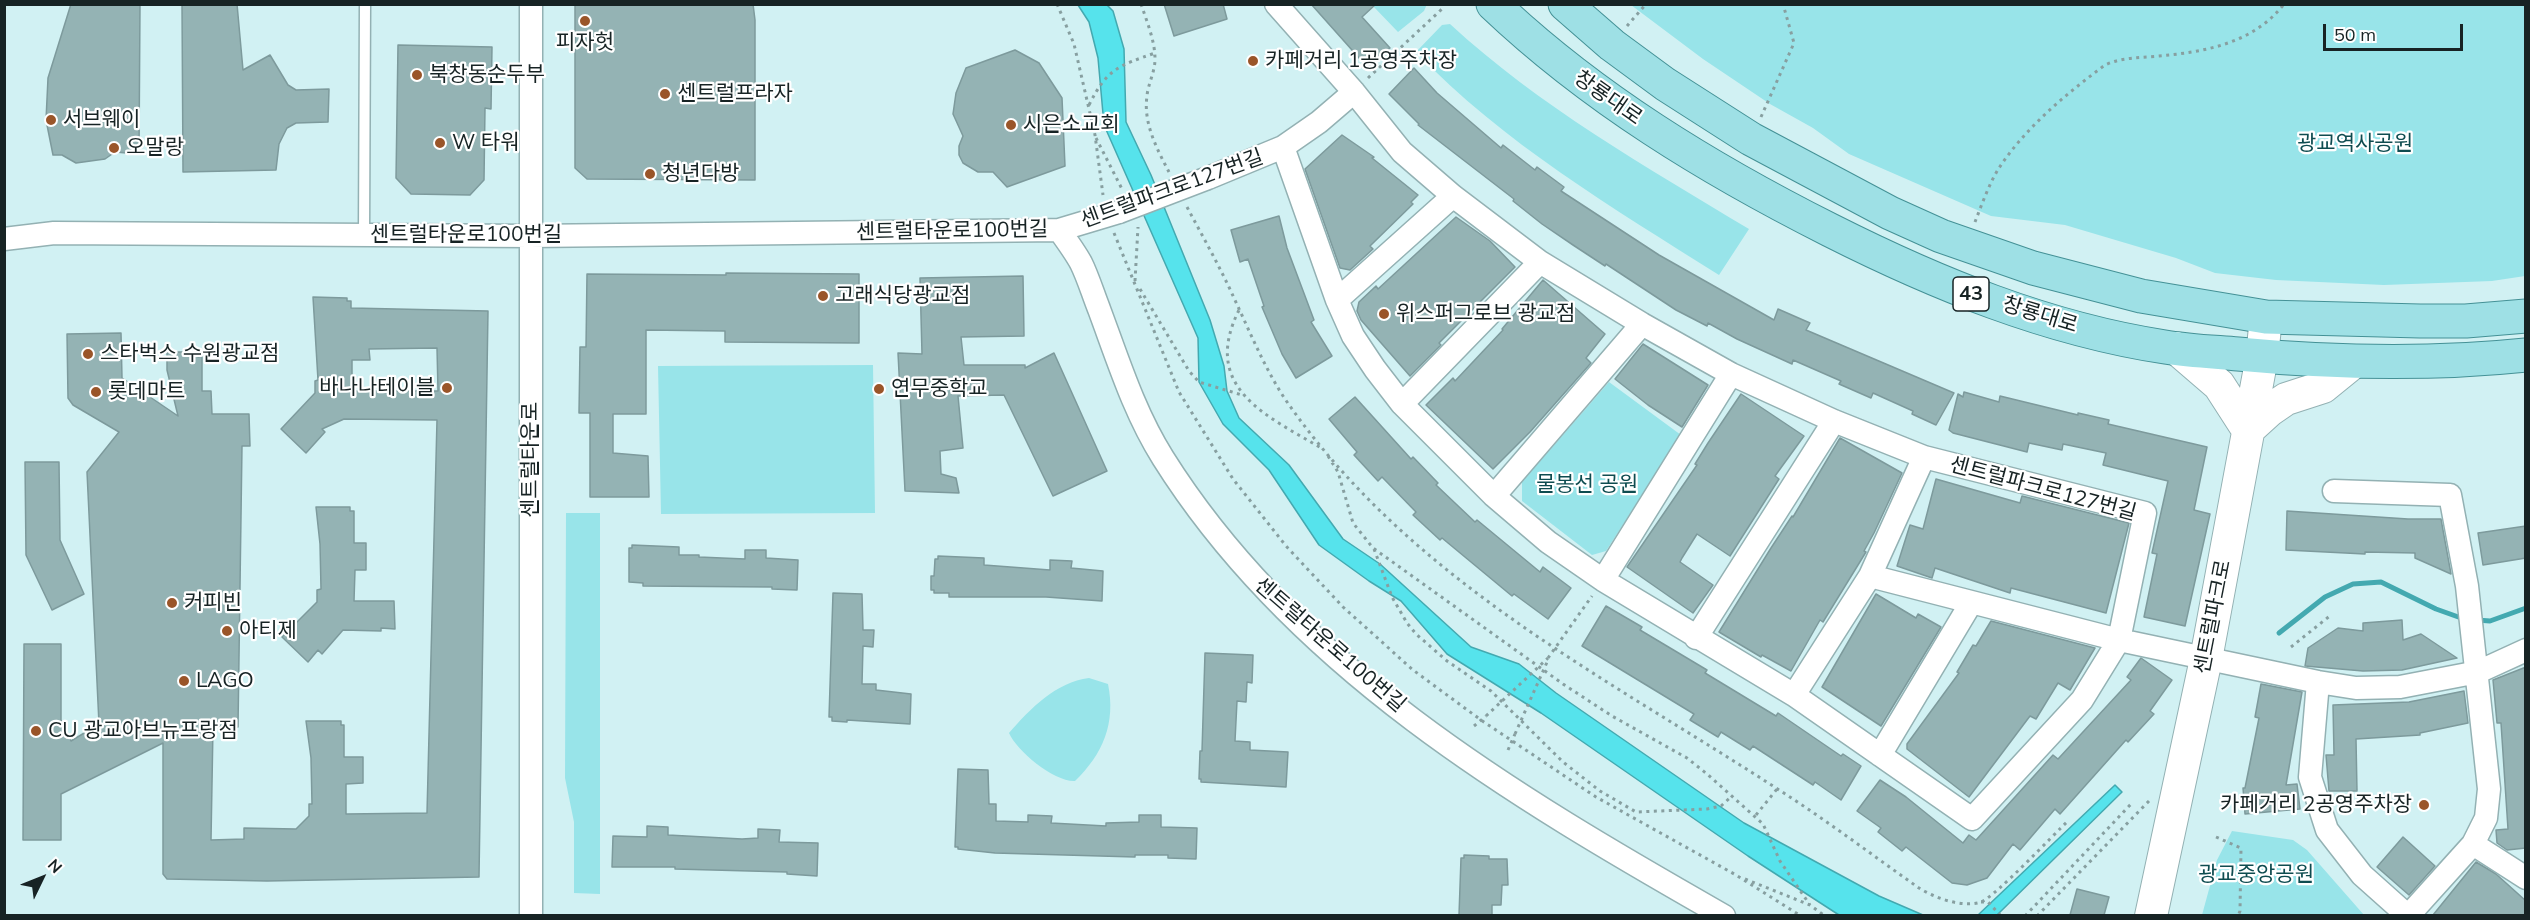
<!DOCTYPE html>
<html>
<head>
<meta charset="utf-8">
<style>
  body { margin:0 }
  #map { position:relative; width:2530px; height:920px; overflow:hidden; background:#d1f1f3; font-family:Mulish,sans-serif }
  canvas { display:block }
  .frame { position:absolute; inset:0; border:6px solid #172324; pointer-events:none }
  .north { position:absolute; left:12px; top:848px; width:60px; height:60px; -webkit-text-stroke:4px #fff; paint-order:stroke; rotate:47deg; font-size:16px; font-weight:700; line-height:24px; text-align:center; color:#172324 }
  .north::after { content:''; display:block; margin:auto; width:21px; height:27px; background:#172324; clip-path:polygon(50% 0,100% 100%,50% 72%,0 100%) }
  .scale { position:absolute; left:2323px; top:24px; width:140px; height:27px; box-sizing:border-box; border:3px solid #172324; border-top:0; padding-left:8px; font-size:18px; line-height:21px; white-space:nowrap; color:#172324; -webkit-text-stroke:4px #fff; paint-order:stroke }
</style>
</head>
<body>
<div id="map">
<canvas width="2530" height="920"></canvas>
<div class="frame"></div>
<div class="north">N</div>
<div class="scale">50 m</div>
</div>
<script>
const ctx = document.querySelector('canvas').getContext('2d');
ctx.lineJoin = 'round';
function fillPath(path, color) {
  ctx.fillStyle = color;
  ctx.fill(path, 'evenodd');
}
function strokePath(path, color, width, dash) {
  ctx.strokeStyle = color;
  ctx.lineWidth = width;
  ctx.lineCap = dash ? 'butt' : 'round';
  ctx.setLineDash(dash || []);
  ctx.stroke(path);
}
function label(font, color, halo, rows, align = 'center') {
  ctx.font = font + ' Mulish,"Noto Sans KR",sans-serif';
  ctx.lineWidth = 4.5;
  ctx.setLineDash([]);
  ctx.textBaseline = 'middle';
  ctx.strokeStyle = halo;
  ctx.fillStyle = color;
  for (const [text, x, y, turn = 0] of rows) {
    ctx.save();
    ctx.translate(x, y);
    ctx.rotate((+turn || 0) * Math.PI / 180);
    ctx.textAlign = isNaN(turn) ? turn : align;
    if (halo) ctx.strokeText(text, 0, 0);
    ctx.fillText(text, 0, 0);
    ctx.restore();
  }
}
fillPath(new Path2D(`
  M1427,4L1424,11L1398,32L1372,5Z
  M1631,5H2525V276L2492,281L2384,285L2276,280L2215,273L2176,258L2065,225L1991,216L1849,154L1813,128L1770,104L1703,59Z
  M1450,24C1539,106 1646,167 1749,229L1719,275C1613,208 1503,143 1416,52L1442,25Z
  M873,365L875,513L661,514L658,366Z
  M1609,382L1681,435L1606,551L1592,555L1522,501V482Z
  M566,513H600V894L574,893V822L565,778Z
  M1089,678L1108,684C1116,723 1103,754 1075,781C1054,782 1017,751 1009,733C1030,709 1056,682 1089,678Z
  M2232,831L2293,840L2307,850L2364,915H2202L2217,860Z`), '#98e4e9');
const water = new Path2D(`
  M1078,5H1107L1113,11L1124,49L1126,122L1151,175L1210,320L1224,366L1227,391L1239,418L1289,465L1343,539L1380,564L1471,647L1519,664L1556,693L1744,823L1879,896L1923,915H1839L1748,856L1541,713L1447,654L1401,601L1369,581L1319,545L1269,470L1223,424L1199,382L1198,338L1104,125L1098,58L1089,22Z
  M2115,785L2122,792L1997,915H1978Z`);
fillPath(water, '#56e3ec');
strokePath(water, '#43a9b0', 1.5);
strokePath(new Path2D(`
  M2477,620L2490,621L2526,608
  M2279,633L2325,597L2353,584L2381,582L2436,609L2464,619`), '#43a9b0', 5);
const building = new Path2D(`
  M71,4H140L139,154L115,152L105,159L76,163L62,155H53L46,120L48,78Z
  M182,4H237L243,70L270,55L288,85L296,90L329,89L328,122L296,123L287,128L279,144L276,170L183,172Z
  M575,4H753L755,20V180L587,179L575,168Z
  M1164,4H1223L1227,19L1174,36Z
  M1311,4H1376L1362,17L1390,48L1368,68Z
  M398,45L492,47L491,109L485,108L484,180L470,195L411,194L396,178Z
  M1015,50L1039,63L1062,98L1065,166L1007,187L993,172H978L963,163L959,155V146L963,136L953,114L956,93L966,68Z
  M1414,68L1437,93L1501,148L1503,145L1535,170L1537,167L1564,187L1561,191L1659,255L1774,320L1778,309L1810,323L1806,330L1954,393L1936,425L1912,414L1913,411L1873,393L1871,398L1839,384L1841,381L1793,360L1792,364L1737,339L1708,323L1707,326L1676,310L1606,264L1605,266L1573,245L1542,224L1513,201L1514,199L1418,125L1419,124L1389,94Z
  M1342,135L1374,157L1372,158L1418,195L1411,202L1413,204L1370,246L1373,249L1350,270L1340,268L1305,169Z
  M1279,216L1287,248L1314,320L1311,322L1332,356L1296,378L1282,354L1262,307L1264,306L1248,259L1240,262L1231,230Z
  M1456,217L1490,241L1515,267L1439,343L1441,345L1410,376L1361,320L1357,311L1359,302L1376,286L1378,289Z
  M726,273L859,274V343L725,342V331L646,330V414H613V453L648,456L649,497H590V413H579L580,347H586L587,274L726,275Z
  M1023,276L1024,336L961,337L964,365H1025V368L1054,353L1107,471L1053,496L1004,395L958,396L963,448L940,451L941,474L956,478L959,493L905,491L898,353L922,354L920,278Z
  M1543,280L1605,334L1586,358L1591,363L1530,432L1493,469L1426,405L1453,378L1455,381L1503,330L1502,329Z
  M313,297L347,298V301H351V308L488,311L479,877L267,881L167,879L163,874V743L61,794V840H23L24,644H61V720L71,741L99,724L87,472L119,432L73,405L68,398L67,334L121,333L122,378L178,416L167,370V352H198V357L202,356V391H211L212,414H249L250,446H242L238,727H213L211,840L244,839V828L296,829L309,816V804H312L311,758L306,721H341V725H344V757H363V783L346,784V814L427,813L437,420L344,419L322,429L325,432L306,453L281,429L315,393V381L318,380ZM437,348L438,391H352V360H370L369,349Z
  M1643,344L1708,385L1682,427L1648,405L1615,379Z
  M1964,392L1999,402L2000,396L2078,415V413L2109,420L2108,424L2207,447L2194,510L2210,514L2185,626L2144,617L2157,554L2152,553L2168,481L2103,465L2106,453L2063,444L2062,450L2029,443L2027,452L1953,433L1949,430L1958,394L1963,397Z
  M1741,394L1804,436L1775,476L1779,479L1730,556L1697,534L1682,558L1680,562L1713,585L1693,613L1627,567L1697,465L1695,464L1708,443Z
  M1355,397L1411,459L1413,457L1438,483L1436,485L1475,522L1477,520L1540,572L1543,567L1571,588L1548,619L1514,594L1512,596L1442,538L1440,540L1413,515L1416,512L1382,477L1378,481L1354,455L1357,452L1329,419Z
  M1840,438L1902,473L1874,533L1864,551L1866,552L1823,622L1820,620L1791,671L1762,655L1761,657L1719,632L1771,548L1792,516L1793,517Z
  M25,462H59L60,540L84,594L52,610L26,555Z
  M1936,479L2020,503L2022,496L2129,523L2106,613L2011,588L2010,593L1935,568L1932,578L1897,566L1910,525L1923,529Z
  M316,507H350V511H354V543H366V570H355L354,601H394L395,629L381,628V631L343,630L322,654L318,650L308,662L282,637L317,602V590L321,589L320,544Z
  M2287,511L2408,519H2441L2451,574L2415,558V553L2365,552V554L2286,550Z
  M2526,526V558L2483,565L2478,533Z
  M632,545L679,547V555H699V557L745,559V550H766V558L798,560L797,590L772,589V587L643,586V583L629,582V548H632Z
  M938,556L984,558V565L1050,570V560L1072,561L1071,568L1103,571L1102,601L1046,597H949V593H934V590H931V576H934L935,559H938Z
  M833,593L862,594L863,630H874L873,647L863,646L862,684H876V690L911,694L910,724L847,720V722L832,721V717H829Z
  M1876,594L1916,618L1918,614L1941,627L1881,726L1822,687Z
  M1606,606L1642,627L1640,630L1707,670L1705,673L1776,716L1778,713L1841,756L1843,754L1861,766L1841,800L1815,782L1813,785L1753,746L1750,750L1721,732L1718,737L1690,720L1694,714L1582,646Z
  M2402,620L2403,640L2421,634L2457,658L2402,670L2363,671L2305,666L2308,648L2338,628L2363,631V623Z
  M1991,621L2095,648L2070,690L2058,683L2036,719L2030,716L1969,797L1907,749V744L1959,673L1957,672L1973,645L1976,646Z
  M1205,653L1253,655L1252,683L1247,682L1246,702L1237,701L1235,741L1250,742V750L1288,752L1286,787L1201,782V779H1199L1200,751H1202Z
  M2141,658L2172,680L2150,711L2154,714L2128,742L2126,740L2060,814L2055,809L2020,850L2013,844L1987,878L1967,885L1952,883L1906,847L1902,851L1878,832L1881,828L1857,811L1880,780L1906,797L1963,843L1969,835L1976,840L2053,755L2058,759L2131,680L2127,677Z
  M2526,667V848L2507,850L2497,843L2496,830L2508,829L2501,723H2497L2493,680Z
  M2261,684L2302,692L2286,785L2297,784L2300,809L2245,814L2243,788H2245L2259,718L2255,717Z
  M2464,691L2468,723L2420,733V735L2356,739L2357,791H2329L2326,755H2334L2333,705L2409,702Z
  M958,769L988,770L989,804H996V821L1028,822V815L1052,816L1051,823L1106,826V823L1139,822V815H1161V827L1197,828L1196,859L1168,858V855H1135V857L995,853L958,849V847H955Z
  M647,826L668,827V835L742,839L758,838V829L780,830L779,842L818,843L817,876L787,874V872L675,869V867H612L613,836L647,837Z
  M2403,837L2435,866L2409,895L2377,867Z
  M1464,855L1489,856V859H1507L1508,885H1502L1501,905H1492V915H1459L1461,858H1464Z
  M2476,862L2496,874L2526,901V915H2433Z
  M2077,889L2109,897L2104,915H2070Z`);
fillPath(building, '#94b3b4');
strokePath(building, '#7d9a9c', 1.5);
const lane = new Path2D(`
  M364,235L365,4`);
const street = new Path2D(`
  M531,4V916
  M1276,4L1354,92L1402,152L1453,196L1540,262L1642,324L1731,374L1834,421L1924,457L2145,513L2119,640L2082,700L1972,819L1794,695L1603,580L1548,542L1494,496L1402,404L1375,369L1353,336L1337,300L1283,147
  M1208,178L1283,147L1319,122L1354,92
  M1059,230L1119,212
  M4,239L54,233L530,236L1059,230C1067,241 1075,252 1081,263C1088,277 1093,294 1099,309C1118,360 1134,412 1163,458C1294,667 1515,797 1724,916
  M1337,300L1453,196
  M1402,404L1540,262
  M2334,491L2450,495L2467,586L2489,789L2486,818L2473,844L2526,878
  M1494,496L1642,324
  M1870,576L2119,640L2318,682L2356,688L2400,687L2478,672L2526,650
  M1603,580L1731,374
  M1696,638L1834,421
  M2318,682L2310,777L2327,830L2362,875L2408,916
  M1794,695L1870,576L1924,457
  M1880,755L1971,603
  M2408,916L2473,844`);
const secondary = new Path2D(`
  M2176,348L2219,385L2248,430L2270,410L2286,399L2323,387L2355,361
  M2151,916L2206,659L2262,357L2266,317`);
const primary = new Path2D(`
  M1493,4C1592,98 1709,169 1830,230C1935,283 2047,329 2165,347C2189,351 2214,352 2238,354C2334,363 2430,365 2526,355
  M1565,4L1612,45L1665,84L1751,139L1890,213L1941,236L2033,268L2141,296L2266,317L2420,321H2466L2526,316`);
strokePath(lane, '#93b1b3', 13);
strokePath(street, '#93b1b3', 25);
strokePath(secondary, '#93b1b3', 34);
strokePath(primary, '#449196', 35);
strokePath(new Path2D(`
  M1057,4L1074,44L1095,135L1103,195
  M1141,4C1147,22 1155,41 1155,59C1155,72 1148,84 1147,96C1143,123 1157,149 1169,172
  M1627,26L1646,4
  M1368,78L1442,9
  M1089,105C1107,69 1118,66 1155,53
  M1761,117L1794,43L1783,4
  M1096,138L1123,191
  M1187,207C1203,237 1220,267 1234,298C1250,332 1264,367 1285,399C1409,579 1599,673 1776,788C1825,819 1872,855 1919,888C1935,898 1962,908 1981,902C1996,896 2054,834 2069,820
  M1975,222C1982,204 1989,184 1999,168C2026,127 2066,94 2105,65C2122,57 2140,58 2159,56C2205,52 2254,43 2284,4
  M1114,233L1179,392L1233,479L1286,546L1343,607L1413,670L1481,720L1596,797L1736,875L1801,916
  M1135,281L1138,227
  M1140,289L1189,371L1199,382L1242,395
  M1239,310C1200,388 1267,416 1323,449
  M1328,456L1338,472L1353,523L1373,548L1563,684L1612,716L1687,758L1707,774L1763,824L1780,861L1810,905
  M1374,549L1392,597L1407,623L1416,634L1447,661L1491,691L1563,762L1600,791L1636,812L1707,809L1721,806L1732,796
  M2291,647L2331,615
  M1548,658L1592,596
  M1474,726L1486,716
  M1508,750L1515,734
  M1756,815L1777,789
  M2216,837L2241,848L2240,911L2238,916
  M1745,879L1810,905L1825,916
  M1981,902H1988L2001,916
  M2025,916L2132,803
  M2037,916L2149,801`), '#879fa0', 3, [3, 4.5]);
strokePath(lane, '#fff', 10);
strokePath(street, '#fff', 22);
strokePath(secondary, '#fff', 32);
strokePath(primary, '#9ee0e5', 33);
const streetBridge = new Path2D(`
  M1119,212L1208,178`);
strokePath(streetBridge, '#93b1b3', 25, []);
strokePath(new Path2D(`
  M1486,716L1548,658
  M1515,734L1548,660`), '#879fa0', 3, [3, 4.5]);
strokePath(streetBridge, '#fff', 22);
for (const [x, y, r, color] of [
  [585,21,6,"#9a5529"],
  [1253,61,6,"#9a5529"],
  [417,75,6,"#9a5529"],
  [665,94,6,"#9a5529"],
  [51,120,6,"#9a5529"],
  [1011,125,6,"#9a5529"],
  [440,143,6,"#9a5529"],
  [114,148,6,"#9a5529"],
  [650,174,6,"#9a5529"],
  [823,296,6,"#9a5529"],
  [1384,314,6,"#9a5529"],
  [88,354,6,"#9a5529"],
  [447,388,6,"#9a5529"],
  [879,389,6,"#9a5529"],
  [96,392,6,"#9a5529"],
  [172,603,6,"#9a5529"],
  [227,631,6,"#9a5529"],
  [184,681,6,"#9a5529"],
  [36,731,6,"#9a5529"],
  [2424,805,6,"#9a5529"]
]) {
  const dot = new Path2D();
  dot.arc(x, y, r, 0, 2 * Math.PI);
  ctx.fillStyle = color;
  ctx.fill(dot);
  strokePath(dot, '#fff', 2);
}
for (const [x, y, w] of [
  [1971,294,36]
]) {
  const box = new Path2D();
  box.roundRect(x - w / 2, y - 17, w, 34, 4.5);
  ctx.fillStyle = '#fff';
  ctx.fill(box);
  strokePath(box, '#172324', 1.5);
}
label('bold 20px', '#172324', null, [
  ["43",1971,294]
]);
label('21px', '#172324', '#fff', [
  ["피자헛",585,43,"center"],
  ["카페거리 1공영주차장",1265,61],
  ["북창동순두부",429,75],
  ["센트럴프라자",677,94],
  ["서브웨이",63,120],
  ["시은소교회",1023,125],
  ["W 타워",452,143],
  ["오말랑",126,148],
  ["청년다방",662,174],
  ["고래식당광교점",835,296],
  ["위스퍼그로브 광교점",1396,314],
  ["스타벅스 수원광교점",100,354],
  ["바나나테이블",435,388,"right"],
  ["연무중학교",891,389],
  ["롯데마트",108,392],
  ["커피빈",184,603],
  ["아티제",239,631],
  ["LAGO",196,681],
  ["CU 광교아브뉴프랑점",48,731],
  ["카페거리 2공영주차장",2412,805,"right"]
], 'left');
label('21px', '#172324', '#fff', [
  ["창룡대로",1608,98,35],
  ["센트럴파크로127번길",1172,189,-20],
  ["센트럴타운로100번길",952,231,-1],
  ["센트럴타운로100번길",466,235],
  ["창룡대로",2040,315,17],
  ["센트럴타운로",531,460,-90],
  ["센트럴파크로127번길",2043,489,15],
  ["센트럴파크로",2213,617,-79],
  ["센트럴타운로100번길",1330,645,41]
]);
label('21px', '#0e4c50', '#fff', [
  ["광교역사공원",2355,144],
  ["물봉선 공원",1587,485],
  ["광교중앙공원",2256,875]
]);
</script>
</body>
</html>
